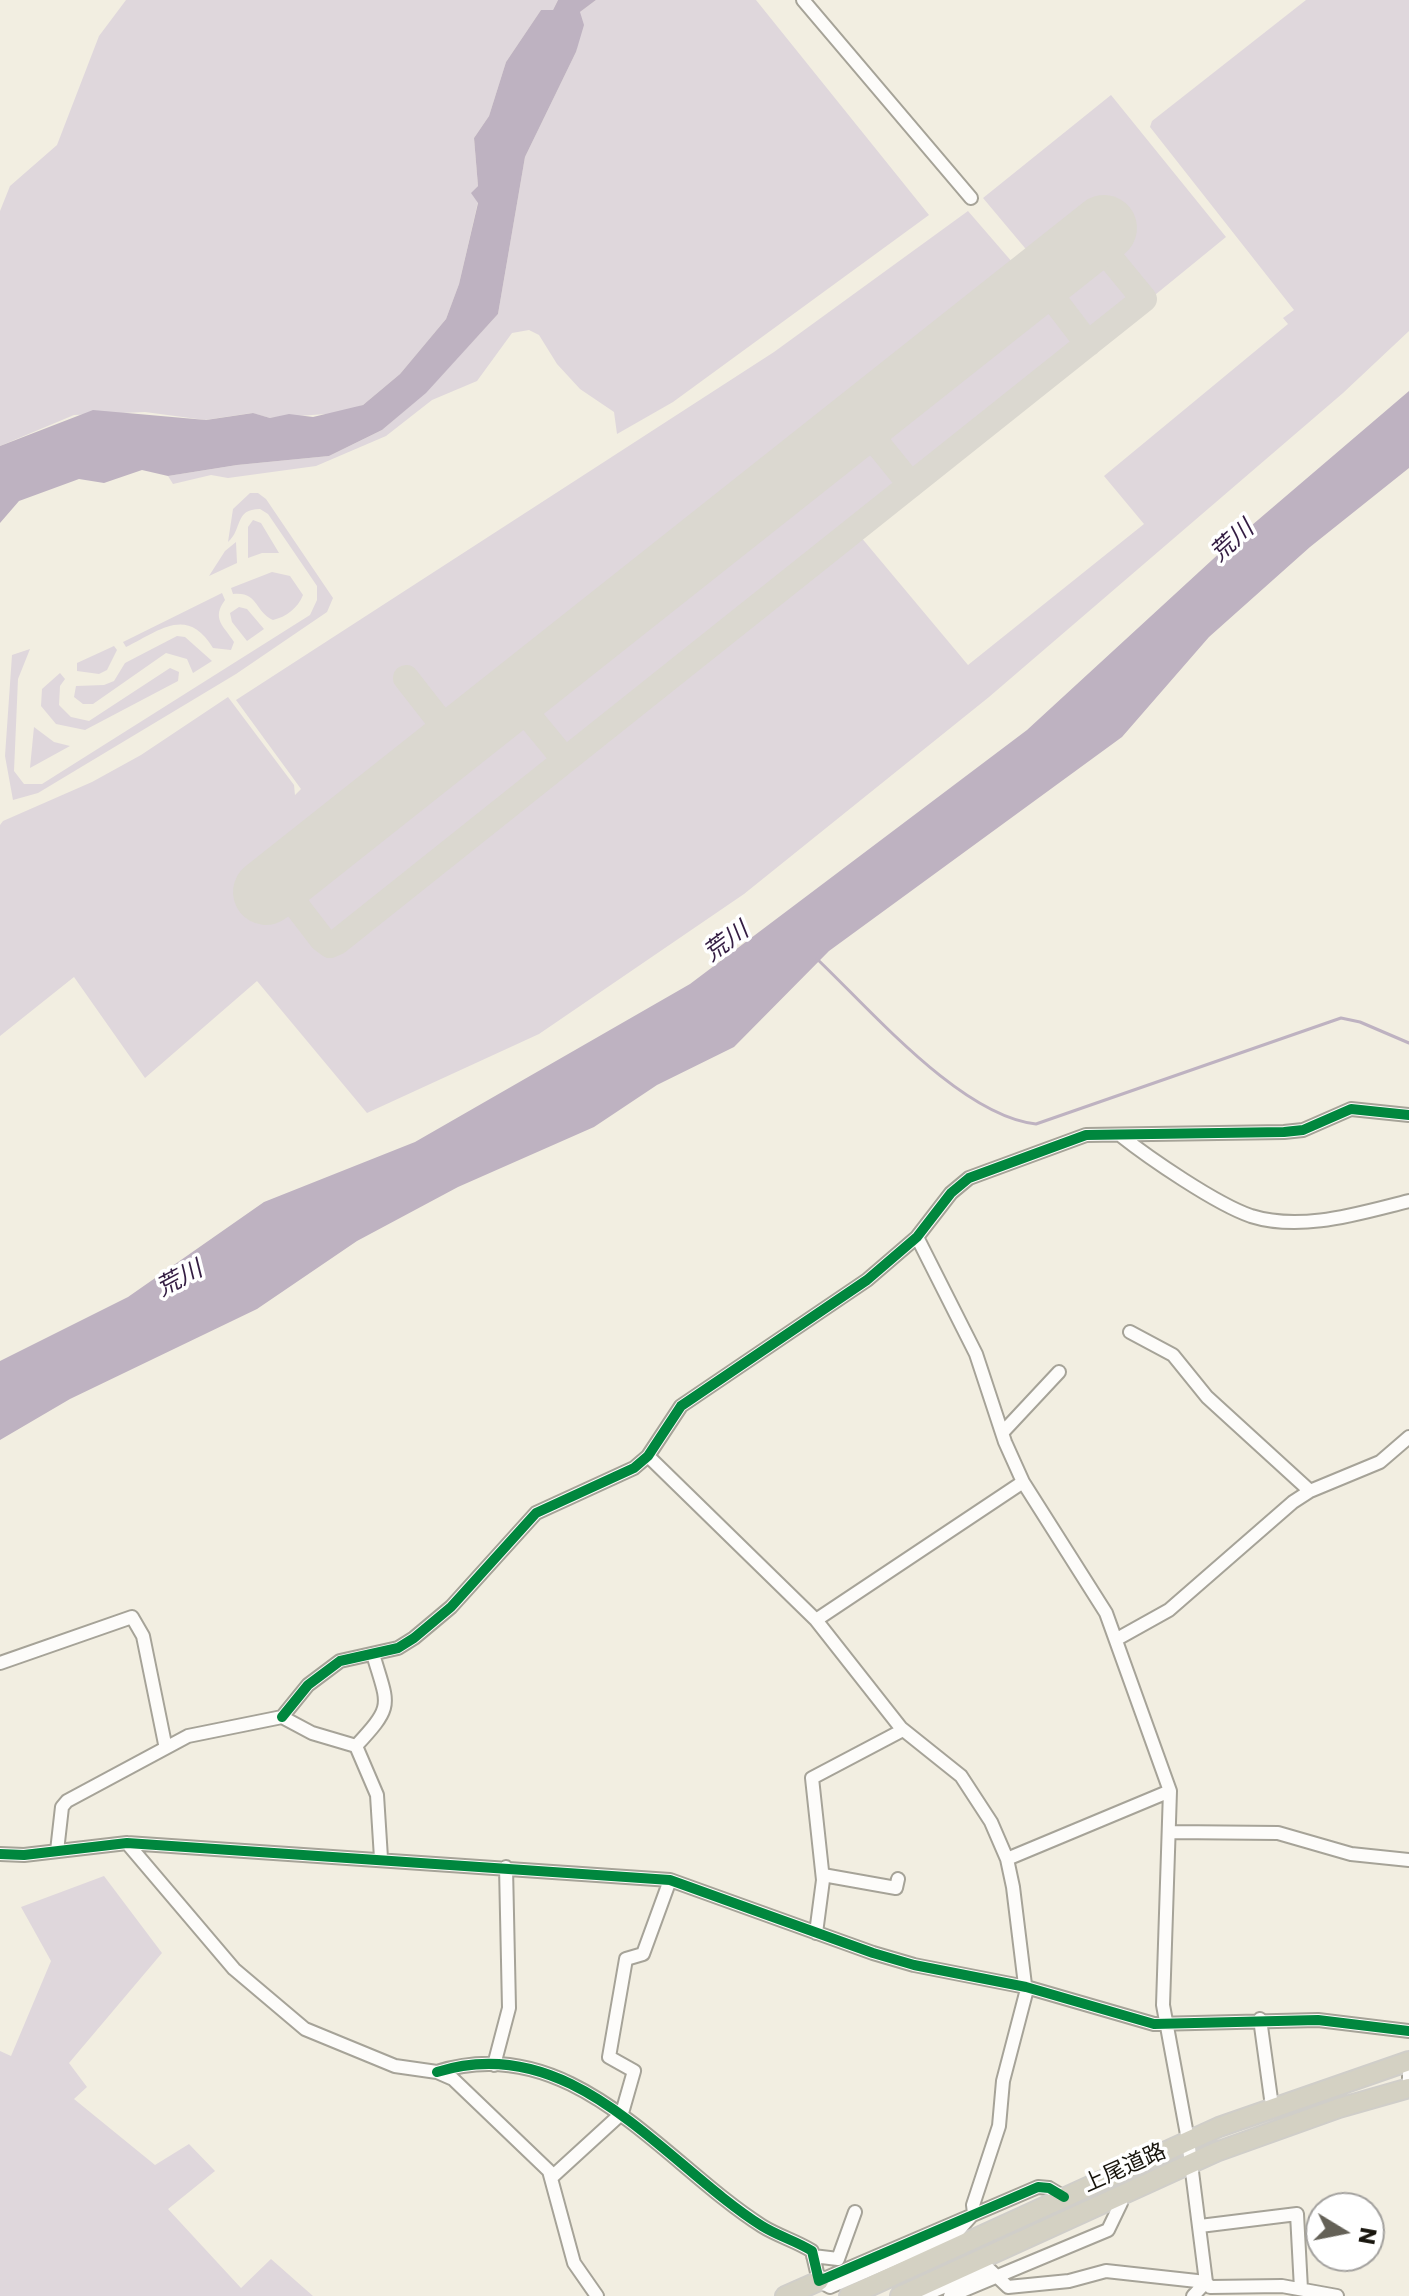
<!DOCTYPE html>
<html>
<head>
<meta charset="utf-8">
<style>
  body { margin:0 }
  #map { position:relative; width:1409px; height:2296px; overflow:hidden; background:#f2eee1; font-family:Poppins,sans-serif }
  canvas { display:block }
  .north { position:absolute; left:1305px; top:2192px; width:80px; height:80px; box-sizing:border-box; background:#fff; border:2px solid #a3a19e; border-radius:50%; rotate:100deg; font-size:22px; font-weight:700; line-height:32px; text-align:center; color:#18150d }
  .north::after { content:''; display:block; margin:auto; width:28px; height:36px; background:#646157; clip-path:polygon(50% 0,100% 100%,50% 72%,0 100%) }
</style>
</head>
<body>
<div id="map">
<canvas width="1409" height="2296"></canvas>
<div class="north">N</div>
</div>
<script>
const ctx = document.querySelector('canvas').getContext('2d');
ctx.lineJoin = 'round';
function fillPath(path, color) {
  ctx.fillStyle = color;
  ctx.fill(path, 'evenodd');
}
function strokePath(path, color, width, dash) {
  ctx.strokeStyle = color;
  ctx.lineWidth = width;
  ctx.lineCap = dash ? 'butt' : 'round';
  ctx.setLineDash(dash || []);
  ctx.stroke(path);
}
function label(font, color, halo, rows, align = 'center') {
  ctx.font = font + ' Poppins,"Noto Sans JP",sans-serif';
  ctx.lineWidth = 7;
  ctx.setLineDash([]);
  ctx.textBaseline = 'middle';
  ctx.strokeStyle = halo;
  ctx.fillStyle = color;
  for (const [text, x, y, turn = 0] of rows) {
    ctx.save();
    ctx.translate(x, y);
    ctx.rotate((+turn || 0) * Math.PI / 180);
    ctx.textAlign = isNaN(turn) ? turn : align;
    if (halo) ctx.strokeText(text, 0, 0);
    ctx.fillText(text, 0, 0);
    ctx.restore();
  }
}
fillPath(new Path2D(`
  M126,0H558L553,10H541L506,62L489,116L474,138L478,186L472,193L478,202L459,284L446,319L400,374L363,405L340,413L270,418L252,413L205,420L145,412L74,415L0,446V211L10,186L57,145L99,36Z
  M596,0H756L929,215L673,402L617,434L614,412L580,389L557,364L539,335L529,330L512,333L477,381L432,400L386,436L316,466L228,478L211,475L173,484L168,476L237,465L329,456L382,430L426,392L498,314L525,157L576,52L580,12Z
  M1306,0H1409V331L1343,393L989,697L744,894L539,1034L367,1113L257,981L145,1078L74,977L0,1036V825L3,821L92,782L141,755L228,697L294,785L295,795L301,789L236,700L774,352L968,211L1019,270L254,882L273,909L283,901L329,958L860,536L968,665L1144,524L1104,476L1288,324L1283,318L1294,310L1150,127L1152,121Z
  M1111,95L1226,237L1150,299L1111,247L1118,239L1092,209L1035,260L983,198Z
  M1099,256L1133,297L1094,331L1060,289Z
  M1044,301L1076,342L911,471L881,428Z
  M863,440L896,483L568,748L532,705Z
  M250,493H258L266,499L333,598L327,612L236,674L38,793L13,800L5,756L12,655L30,649L18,679L14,771L24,784H42L310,615L317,600V586L268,514L260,509C234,509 243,529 228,542L233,509Z
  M253,520L261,523L279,553H262L248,558V527Z
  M236,542L237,563L209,576L225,551Z
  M272,572L290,576L303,595C298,608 286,617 273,620C255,612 258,591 233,594L231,588Z
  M222,593L225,600C211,619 224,626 234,642L231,650L213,648C187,605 159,631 126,647L123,642Z
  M239,607L247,609L264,629L247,641L232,622L230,613Z
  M177,636L185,637L212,661L193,673L187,659L166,653L93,704H83L74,697L76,686L104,685L114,681L125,663Z
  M114,646L117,650L107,670L99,674L77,671V663Z
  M170,668L179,672L178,681L85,730L56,724L41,706L42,689L60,673L65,679L60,686L59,705L71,717L89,721Z
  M519,716L554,758L331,935L297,890Z
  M34,727L54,742L70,746L30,768Z
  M104,1876L162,1953L69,2063L87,2087L74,2099L155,2165L189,2144L215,2171L168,2209L241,2288L271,2259L313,2296H0V2051L11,2056L51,1961L21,1907Z`), '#dfd7dc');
fillPath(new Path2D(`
  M558,0H596L580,12L584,25L576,52L525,157L498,314L426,393L382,430L329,456L237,465L168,476L142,470L104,483L79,479L19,501L0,523V446L93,410L206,420L253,413L270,418L289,414L313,417L363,405L400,374L446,319L459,284L478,203L471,193L478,186L474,138L489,116L506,62L541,10H553Z
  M1409,391V468L1310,547L1209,637L1122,737L829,951L734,1047L657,1085L594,1127L458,1187L357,1241L257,1309L70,1399L0,1440V1361L128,1297L264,1202L415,1142L690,984L1027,730L1224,549Z`), '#beb2c1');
strokePath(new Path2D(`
  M817,959C871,1010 961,1116 1036,1124L1341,1018L1360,1022L1409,1043`), '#beb2c1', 3);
strokePath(new Path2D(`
  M1039,280L1088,344
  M860,422L911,485
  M406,678L456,742
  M513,697L565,760
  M279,883L322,939L330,945L337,942L1144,299L1093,237`), '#dbd8d0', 26);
strokePath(new Path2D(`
  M266,892L1104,228`), '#dbd8d0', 66);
const minor = new Path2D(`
  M803,0L971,198
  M1120,1135C1149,1158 1216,1204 1251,1216C1302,1232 1360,1213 1409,1201
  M917,1237L976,1354L1005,1442L1023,1482L1106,1613L1170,1791L1163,2005L1188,2140L1206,2282L1193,2296
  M1130,1332L1173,1355L1207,1397L1310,1491
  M1002,1433L1059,1372
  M648,1456L816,1620L901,1728L961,1776L991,1822L1007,1859L1013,1887L1026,1993L1003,2081L999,2126L973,2205L974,2213L957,2232L830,2287L819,2281
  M816,1620L1023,1482
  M1117,1639L1169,1610L1293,1502L1310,1491L1380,1462L1409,1437
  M0,1663L132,1617L143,1636L165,1744
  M282,1717L308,1685L340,1661L398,1648L414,1638L451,1607L536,1513L634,1468L648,1456L681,1406L867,1280L917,1237L951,1193L969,1178L1086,1135L1284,1132L1303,1130L1351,1109L1409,1115
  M356,1746L377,1795L381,1858
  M356,1746C395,1704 388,1706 373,1654
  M1171,1832L1278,1833L1351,1854L1409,1860
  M127,1843L234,1969L305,2029L395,2066L437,2072L453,2079L549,2171L574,2263L597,2296
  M57,1851L62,1807L67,1801L188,1736L282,1717L312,1733L356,1746
  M0,1854L24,1855L127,1843L670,1880L873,1953L914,1965L1026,1987L1154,2024L1318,2020L1409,2031
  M1007,1859L1170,1791
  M823,1875L896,1888L898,1879
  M816,1933L823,1880L812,1778L903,1730
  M1260,2019L1271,2099
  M494,2065L509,2008L506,1867
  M437,2072C573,2029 664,2164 762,2226C778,2236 796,2241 812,2251L819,2281L1038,2187L1049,2188L1064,2197
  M1409,2073V2090
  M552,2177L622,2113L634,2071L609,2057L626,1959L643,1954L670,1880
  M1200,2226L1297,2214L1301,2289
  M813,2256L838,2259L855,2212
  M922,2296L988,2268L1008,2287L1069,2281L1106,2271L1206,2282L1210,2287L1282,2286L1337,2296
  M950,2296L1108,2230L1121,2203V2196`);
const highway = new Path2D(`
  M785,2296L819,2281
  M849,2296L1219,2127L1409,2061
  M900,2296L1216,2152L1339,2108L1409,2088`);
strokePath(minor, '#a6a398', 16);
strokePath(highway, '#d0cec9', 22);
strokePath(minor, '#fdfcfa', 12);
strokePath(highway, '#d4d1c3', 18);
strokePath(new Path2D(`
  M282,1717L308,1685L340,1661L398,1648L414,1638L451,1607L536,1513L634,1468L648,1456L681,1406L867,1280L917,1237L951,1193L969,1178L1086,1135L1284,1132L1303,1130L1351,1109L1409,1115
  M0,1854L24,1855L127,1843L670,1880L873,1953L914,1965L1026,1987L1154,2024L1318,2020L1409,2031
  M437,2072C573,2029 664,2164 762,2226C778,2236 796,2241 812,2251L819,2281L1038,2187L1049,2188L1064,2197`), '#00873e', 10);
label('22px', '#18150d', '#fff', [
  ["上尾道路",1125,2169,-24]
]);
label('italic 24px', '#341d43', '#fff', [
  ["荒川",1233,542,-42],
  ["荒川",727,943,-36],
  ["荒川",180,1280,-28]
]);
</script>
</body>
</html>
